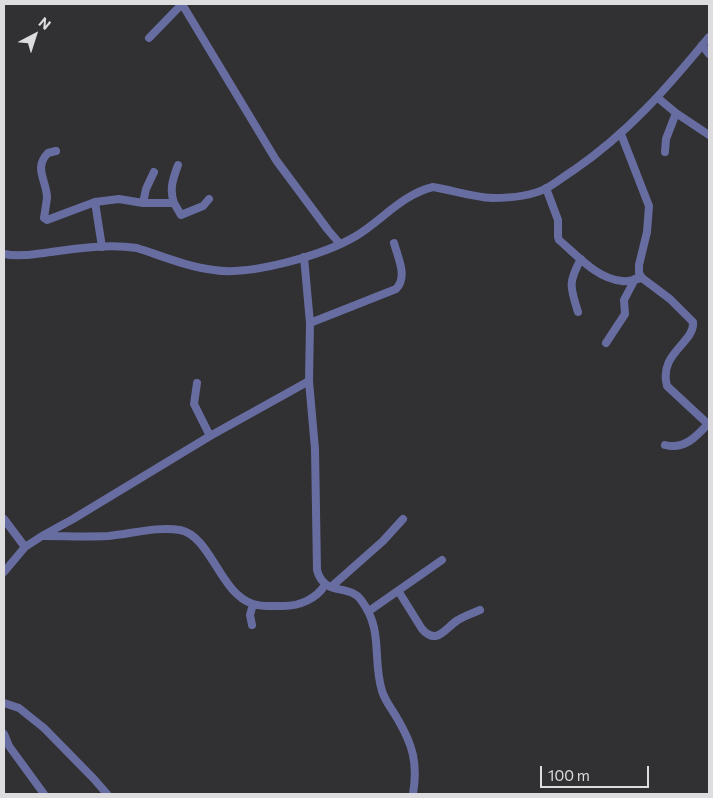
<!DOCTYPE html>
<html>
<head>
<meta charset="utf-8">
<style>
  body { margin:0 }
  #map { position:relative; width:713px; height:798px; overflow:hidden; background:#313033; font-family:Commissioner,sans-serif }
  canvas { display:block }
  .frame { position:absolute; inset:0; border:5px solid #dddcde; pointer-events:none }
  .north { position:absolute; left:10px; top:10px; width:50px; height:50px; -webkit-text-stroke:4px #313033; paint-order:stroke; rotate:40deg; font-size:14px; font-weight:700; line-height:20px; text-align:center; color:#dddcde }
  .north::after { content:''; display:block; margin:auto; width:18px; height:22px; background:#dddcde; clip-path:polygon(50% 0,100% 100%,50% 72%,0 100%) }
  .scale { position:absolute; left:540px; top:766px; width:109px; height:22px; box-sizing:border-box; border:2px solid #dddcde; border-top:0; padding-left:6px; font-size:15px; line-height:18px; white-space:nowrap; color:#dddcde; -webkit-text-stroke:4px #313033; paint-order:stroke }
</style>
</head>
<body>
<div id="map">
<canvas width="713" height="798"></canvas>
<div class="frame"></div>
<div class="north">N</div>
<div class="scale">100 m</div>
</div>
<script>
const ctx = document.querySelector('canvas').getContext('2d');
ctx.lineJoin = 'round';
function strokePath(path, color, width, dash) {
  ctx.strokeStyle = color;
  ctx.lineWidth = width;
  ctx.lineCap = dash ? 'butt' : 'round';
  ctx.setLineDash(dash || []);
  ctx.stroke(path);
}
strokePath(new Path2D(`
  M182,4L276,160L328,230L340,244
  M149,38L182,4
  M702,45L709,54
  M658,98L676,113L709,135
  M621,134L649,206L647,232L639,265V273L642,278L670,299L693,322C695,343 658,353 667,386L709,425
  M56,151L48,153C33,168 47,181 47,198C46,205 45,212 44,218L47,220L95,202L102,247
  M665,152L666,139L676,113
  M546,188L558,220V237L559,240C577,255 597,279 622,281C629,282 636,279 642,278
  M95,202L119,199L143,203H174L181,215L203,206L209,199
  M143,203L146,189L154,172
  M174,203C169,189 173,179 178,165
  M4,254C19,257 35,254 51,252C79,248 109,244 137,248C162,256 188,267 214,270C250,276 324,255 356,236C381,221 403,194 433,187C452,190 472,197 493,198C509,198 530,196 545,189C555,184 564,176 574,170C629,132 667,88 709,37
  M304,257L310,323L309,381L315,449L317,570C324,597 349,583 361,600C384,630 372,659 382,691C385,701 392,709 397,718C413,745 418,763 413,794
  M578,312C570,287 568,282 581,259
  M310,323L396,289C408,277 398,258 394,243
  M606,343L625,314L624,300L635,279
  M197,383L194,404L210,436
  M665,445C684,450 696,437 708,424
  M4,519L25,547
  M44,536C65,536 87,537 108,536C131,534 157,526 180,530C211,536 220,594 253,604C262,607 274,606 283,606C300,606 316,599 325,585
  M4,572L25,547L42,536L73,519L210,436L309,381
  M331,587L383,541L403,519
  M399,592L422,629C437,646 445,628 458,620C464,616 473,613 480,610
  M369,611L442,560
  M252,625L250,615L253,604
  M4,703L19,708L44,728L94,779L107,794
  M4,734L9,746L44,794`), '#686da1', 8);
</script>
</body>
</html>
